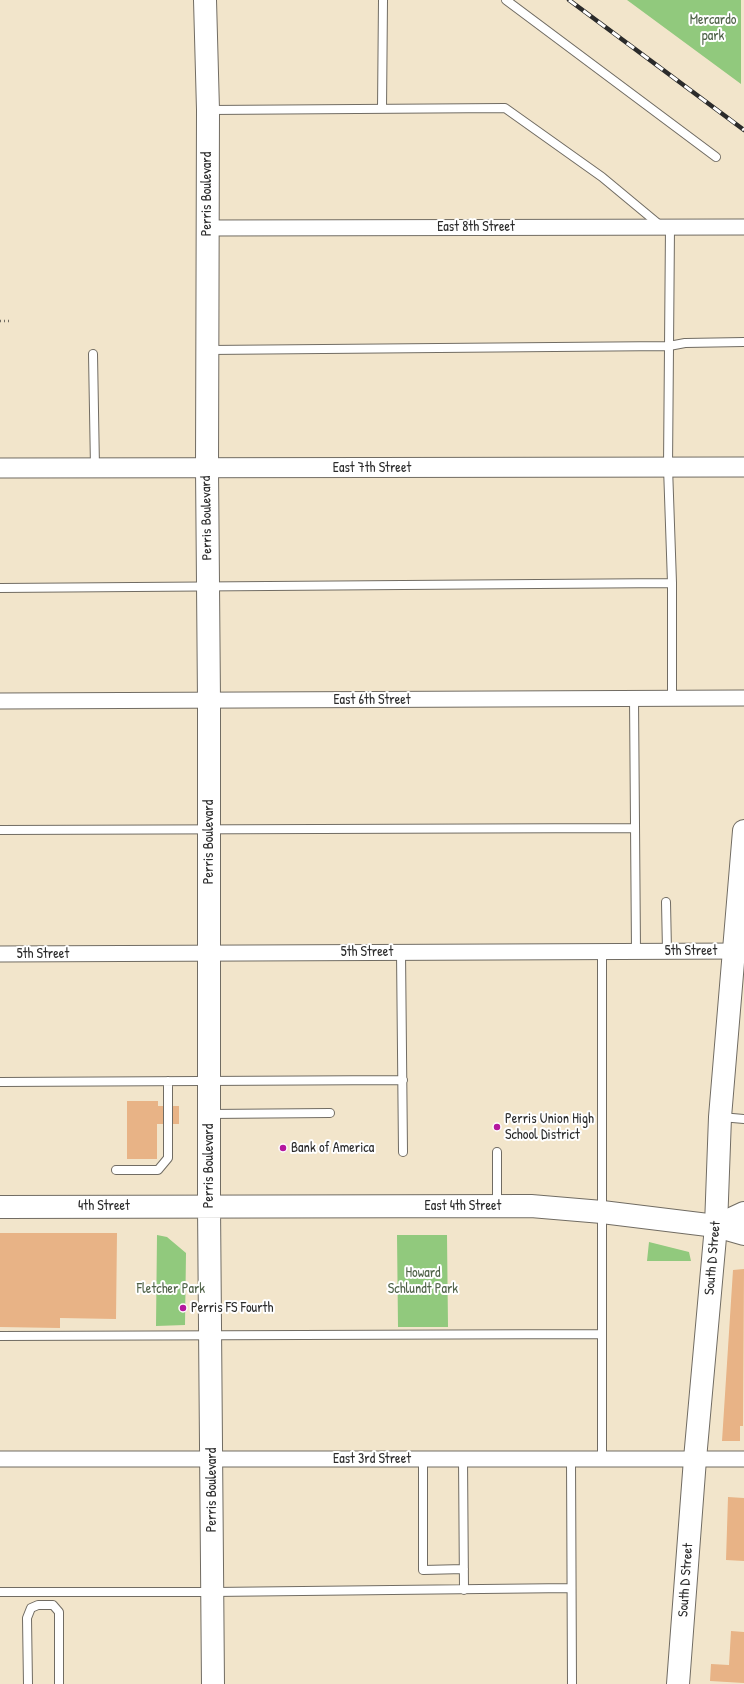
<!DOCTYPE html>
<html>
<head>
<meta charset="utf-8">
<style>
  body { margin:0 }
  canvas { display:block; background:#f2e5cb }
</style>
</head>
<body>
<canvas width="744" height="1684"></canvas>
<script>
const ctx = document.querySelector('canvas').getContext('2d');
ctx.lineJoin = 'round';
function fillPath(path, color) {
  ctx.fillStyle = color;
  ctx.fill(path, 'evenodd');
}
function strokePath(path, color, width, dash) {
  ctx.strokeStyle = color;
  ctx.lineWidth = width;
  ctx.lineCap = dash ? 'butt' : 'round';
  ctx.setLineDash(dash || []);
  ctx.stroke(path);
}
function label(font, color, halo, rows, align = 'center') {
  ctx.font = font + ' "Patrick Hand",sans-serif';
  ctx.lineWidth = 4;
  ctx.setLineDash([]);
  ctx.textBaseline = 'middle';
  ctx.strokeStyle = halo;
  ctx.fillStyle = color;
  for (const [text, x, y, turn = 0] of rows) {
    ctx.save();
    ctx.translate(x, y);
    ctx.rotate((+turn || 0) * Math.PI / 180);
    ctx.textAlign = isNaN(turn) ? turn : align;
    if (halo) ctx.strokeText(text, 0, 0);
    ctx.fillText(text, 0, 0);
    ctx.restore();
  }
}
fillPath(new Path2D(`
  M627,0H741V84Z
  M157,1235L167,1237L186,1253L185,1325L156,1326Z
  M397,1235H447L448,1327H398Z
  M649,1242L689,1252L691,1261H647Z`), '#91c97d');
fillPath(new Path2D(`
  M127,1101H158V1106H179V1124H157V1159H127Z
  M0,1233H117L116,1319L60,1318V1328L0,1327Z
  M744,1269L743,1426H740V1441H722L733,1270Z
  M728,1497L744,1498V1561L726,1560Z
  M731,1631L744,1632V1683L710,1681L711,1664L729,1665Z`), '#e8b386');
const service = new Path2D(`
  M506,0L716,157
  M382,109L383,0
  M209,110L505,108L602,177L661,226
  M670,227L668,467L672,583V698
  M208,350L669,346L685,343L744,342
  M93,354L95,468
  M0,588L672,583
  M634,698L636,951
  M0,830L635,828
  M666,902L667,951
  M401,952L403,1152
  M0,1082L403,1080
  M209,1114L330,1113
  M721,1117L744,1119
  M116,1170H158L168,1158V1081
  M497,1205V1152
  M0,1336L602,1334
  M423,1459V1570L464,1569
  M463,1459L464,1590
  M571,1459L572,1684
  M602,1459V951
  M0,1592H213L571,1588
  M28,1684L27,1618L31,1608L38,1605H53L59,1612V1684`);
const minor = new Path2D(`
  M207,228L744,227
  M0,701L744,698
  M0,954L743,951
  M0,1459H744`);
const tertiary = new Path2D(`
  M0,468L744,467`);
const secondary = new Path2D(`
  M678,1684L695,1459L716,1226L720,1117L744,831`);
const primary = new Path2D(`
  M205,0L208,110L207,468L209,701V1206L213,1684
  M0,1207L531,1206L602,1212L716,1226L744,1234
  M716,1226L744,1213`);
strokePath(service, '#716c63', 10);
strokePath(minor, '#716c63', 17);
strokePath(tertiary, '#716c63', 21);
strokePath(secondary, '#716c63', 24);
strokePath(primary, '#716c63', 24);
strokePath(new Path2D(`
  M0,321H10`), '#716c63', 2.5, [1, 3]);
strokePath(service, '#fff', 8);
strokePath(minor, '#fff', 15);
strokePath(tertiary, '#fff', 19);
strokePath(secondary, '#fff', 22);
strokePath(primary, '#fff', 22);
const rail = new Path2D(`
  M569,0L744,130`);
strokePath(rail, '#2b2b2b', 4.5);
strokePath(rail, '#fff', 3, [9]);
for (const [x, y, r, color] of [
  [497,1127,4,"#b5179e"],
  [283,1148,4,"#b5179e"],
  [183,1308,4,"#b5179e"]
]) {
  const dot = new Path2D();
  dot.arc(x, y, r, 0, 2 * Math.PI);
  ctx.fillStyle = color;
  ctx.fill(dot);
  strokePath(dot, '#fff', 1.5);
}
label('14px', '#4f6248', '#fff', [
  ["Mercardo",713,20],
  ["park",713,36],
  ["Howard",423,1273],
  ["Schlundt Park",423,1289],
  ["Fletcher Park",171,1289]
]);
label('14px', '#2b2b2b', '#fff', [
  ["Perris Boulevard",207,194,-90],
  ["East 8th Street",476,227],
  ["East 7th Street",372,468],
  ["Perris Boulevard",207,518,-91],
  ["East 6th Street",372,700],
  ["Perris Boulevard",209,842,-90],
  ["5th Street",691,951],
  ["5th Street",367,952],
  ["5th Street",43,954],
  ["Perris Boulevard",209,1166,-90],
  ["4th Street",104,1206],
  ["East 4th Street",463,1206],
  ["South D Street",713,1258,-85],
  ["East 3rd Street",372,1459],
  ["Perris Boulevard",212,1490,-90],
  ["South D Street",686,1580,-86]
]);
label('14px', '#2b2b2b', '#fff', [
  ["Perris Union High",505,1119],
  ["School District",505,1135],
  ["Bank of America",291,1148],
  ["Perris FS Fourth",191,1308]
], 'left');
</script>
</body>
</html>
